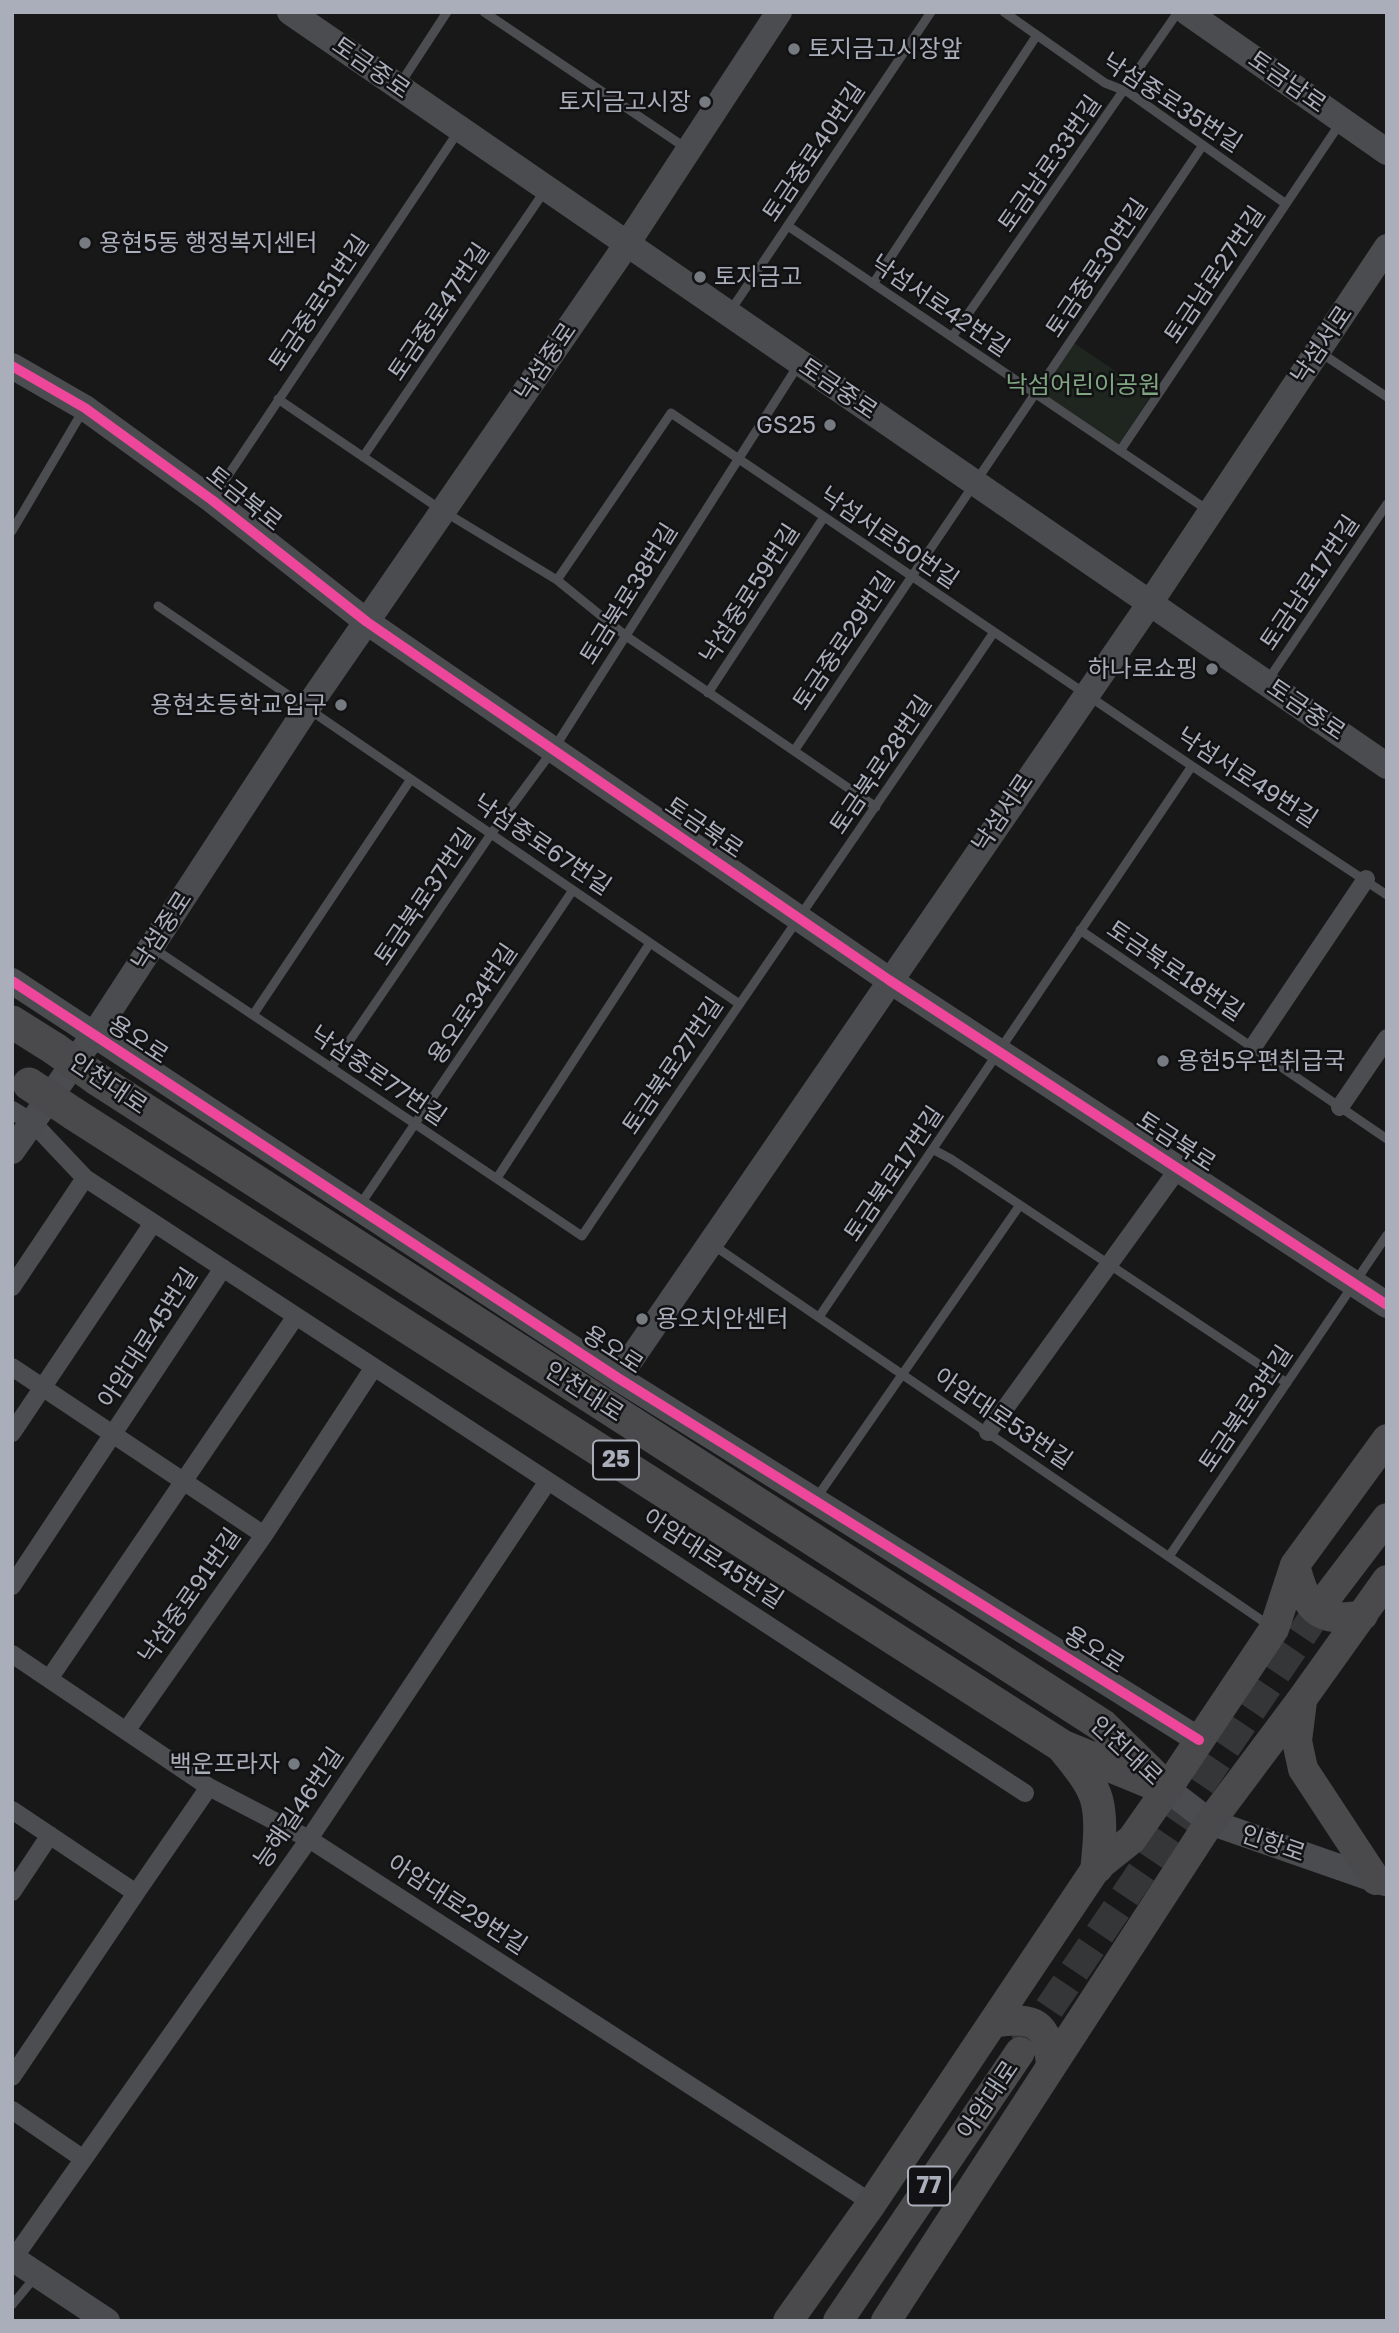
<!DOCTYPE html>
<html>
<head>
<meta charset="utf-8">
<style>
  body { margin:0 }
  #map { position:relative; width:1399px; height:2333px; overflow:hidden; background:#181818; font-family:"Golos Text",sans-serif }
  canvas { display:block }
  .frame { position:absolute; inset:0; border:14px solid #a9aeba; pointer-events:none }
</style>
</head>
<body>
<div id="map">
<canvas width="1399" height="2333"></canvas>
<div class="frame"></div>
</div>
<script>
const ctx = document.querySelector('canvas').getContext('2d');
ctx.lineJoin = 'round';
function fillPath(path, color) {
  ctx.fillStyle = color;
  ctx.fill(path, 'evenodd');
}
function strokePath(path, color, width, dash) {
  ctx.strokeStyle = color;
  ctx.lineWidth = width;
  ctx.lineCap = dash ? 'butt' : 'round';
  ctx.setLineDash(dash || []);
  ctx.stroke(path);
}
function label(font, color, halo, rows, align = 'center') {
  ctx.font = font + ' "Golos Text","Noto Sans KR",sans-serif';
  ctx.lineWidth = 5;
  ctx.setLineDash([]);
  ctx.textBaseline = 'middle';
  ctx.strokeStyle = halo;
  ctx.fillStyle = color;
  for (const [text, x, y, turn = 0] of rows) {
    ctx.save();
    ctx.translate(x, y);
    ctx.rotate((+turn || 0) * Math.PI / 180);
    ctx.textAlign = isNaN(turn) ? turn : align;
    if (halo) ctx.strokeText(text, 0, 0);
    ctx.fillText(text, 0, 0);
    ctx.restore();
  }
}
fillPath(new Path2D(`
  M1074,343L1151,395L1119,446L1039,392Z`), '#1e261f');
strokePath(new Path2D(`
  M1024,2046L1330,1593`), '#353638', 30, [30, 15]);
strokePath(new Path2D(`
  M484,12L686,148
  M1004,12L1105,83L1128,92L1286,204
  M400,84L447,12
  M788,226L1209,511
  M873,284L1037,35
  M731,310L931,12
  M952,337L1178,12
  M1321,353L1387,397
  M278,399L443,511L557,580L626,636L876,807
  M1120,451L1341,122
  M363,457L546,189
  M213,498L458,132
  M12,531L84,409
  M557,580L671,413L1192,766L1387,895
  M158,606L738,1003
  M1268,680L1387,504
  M708,693L824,517
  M794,751L1203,145
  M1080,930L1387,1139
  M153,948L582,1236C718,1033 858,834 994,632
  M253,1015L411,779
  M331,1068L491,834L553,750L799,364
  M934,1150L951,1159L1287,1383
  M497,1178L650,943
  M360,1205L573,890
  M713,1245L1270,1626
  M819,1317L1192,766
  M815,1500L1020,1205
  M1170,1555L1387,1235
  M12,2305L36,2276`), '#4c4d51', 9);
strokePath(new Path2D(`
  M1253,1047L1366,879
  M1340,1107L1387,1038
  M12,1110L33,1123L85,1178L1025,1793
  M12,1287L85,1178
  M12,1367L264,1535
  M988,1432L1178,1169
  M12,1433L153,1223
  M12,1586L223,1268
  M12,1654L209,1787L309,1839L872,2203
  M49,1679L296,1316
  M126,1731L264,1535L374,1367
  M12,1810L136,1893L209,1787
  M12,1892L50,1835
  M12,2077L136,1893
  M12,2110L82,2158
  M13,2259L309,1839L548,1481`), '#4c4d51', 18);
strokePath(new Path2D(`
  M290,12L1387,766
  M1187,12L1387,152
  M12,366L85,408L212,500L367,622L889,980L1387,1305
  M12,981L618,1378L1199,1740
  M12,1151L93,1036L307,708L627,244L779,12
  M618,1378L1150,603L1387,247
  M1167,1789L1210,1822L1385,1883
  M12,2258L107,2321`), '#4b4c50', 26);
strokePath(new Path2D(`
  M1295,1565C1306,1608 1316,1624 1363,1615
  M1330,1593L1387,1518
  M1302,1701L1297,1741L1303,1769L1376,1880
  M993,2023C1035,2016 1048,2022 1051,2066
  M788,2321L872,2203L1097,1867L1132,1839L1167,1789L1274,1629L1295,1565L1387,1439
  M838,2321L1020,2052
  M886,2321L1210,1822L1302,1699L1387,1580`), '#4a4a4d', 30);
strokePath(new Path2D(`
  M12,1022L55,1049
  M97,1079L1103,1726L1155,1777
  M74,1114L1062,1746L1167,1789
  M1062,1746C1074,1762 1092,1781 1097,1801C1102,1822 1099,1846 1097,1867`), '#4a4a4d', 33);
strokePath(new Path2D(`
  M55,1049L97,1079
  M29,1084L74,1114`), '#4a4a4d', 33);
strokePath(new Path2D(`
  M12,366L85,408L212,500L367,622L889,980L1387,1305
  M12,981L618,1378L1199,1740`), '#ed469a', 10);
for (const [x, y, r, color] of [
  [794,49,7,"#767a81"],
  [705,102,7,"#767a81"],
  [85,243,7,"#767a81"],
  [700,277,7,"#767a81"],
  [830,425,7,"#767a81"],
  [1212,669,7,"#767a81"],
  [341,705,7,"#767a81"],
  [1163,1061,7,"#767a81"],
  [642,1319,7,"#767a81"],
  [294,1764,7,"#767a81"]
]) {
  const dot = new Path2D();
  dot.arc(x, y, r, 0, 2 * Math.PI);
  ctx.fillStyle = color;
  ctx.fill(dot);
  strokePath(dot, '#121214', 2.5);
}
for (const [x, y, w] of [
  [616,1460,46],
  [929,2186,42]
]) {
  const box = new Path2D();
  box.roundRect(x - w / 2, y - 19.5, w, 39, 5);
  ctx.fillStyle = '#121214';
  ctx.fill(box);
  strokePath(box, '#a9aeba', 2);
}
label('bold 23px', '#a9aeba', null, [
  ["25",616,1460],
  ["77",929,2186]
]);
label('24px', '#a9aeba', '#121214', [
  ["토지금고시장앞",808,49],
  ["토지금고시장",691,102,"right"],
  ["용현5동 행정복지센터",99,243],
  ["토지금고",714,277],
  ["GS25",816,425,"right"],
  ["하나로쇼핑",1198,669,"right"],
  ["용현초등학교입구",327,705,"right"],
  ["용현5우편취급국",1177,1061],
  ["용오치안센터",656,1319],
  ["백운프라자",280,1764,"right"]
], 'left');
label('24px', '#a9aeba', '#121214', [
  ["토금중로",371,68,35],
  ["토금남로",1287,82,35],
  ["낙섬중로35번길",1172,103,33],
  ["토금중로40번길",814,152,-56],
  ["토금남로33번길",1050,164,-55],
  ["토금중로30번길",1097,268,-56],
  ["토금남로27번길",1215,275,-56],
  ["토금중로51번길",319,303,-56],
  ["낙섬서로42번길",940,306,34],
  ["토금중로47번길",439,312,-56],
  ["낙섬서로",1322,345,-56],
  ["낙섬중로",546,362,-56],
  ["토금중로",838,389,34],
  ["토금북로",244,499,38],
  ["낙섬서로50번길",889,538,34],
  ["토금남로17번길",1310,583,-56],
  ["토금북로38번길",629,594,-58],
  ["낙섬중로59번길",750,594,-57],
  ["토금중로29번길",844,641,-56],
  ["토금중로",1306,710,34],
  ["토금북로28번길",881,765,-56],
  ["낙섬서로49번길",1247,778,33],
  ["낙섬서로",1003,813,-56],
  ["토금북로",704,828,34],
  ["낙섬중로67번길",542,845,34],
  ["토금북로37번길",425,897,-56],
  ["낙섬중로",162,931,-57],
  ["토금북로18번길",1175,971,34],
  ["용오로34번길",473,1004,-56],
  ["용오로",138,1040,33],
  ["토금북로27번길",673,1066,-56],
  ["낙섬중로77번길",378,1076,34],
  ["인천대로",108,1084,34],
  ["토금북로",1176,1142,33],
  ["토금북로17번길",894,1174,-56],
  ["아암대로45번길",148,1338,-57],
  ["용오로",613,1350,33],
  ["인천대로",584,1392,33],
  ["토금북로3번길",1246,1409,-56],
  ["아암대로53번길",1003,1419,34],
  ["아암대로45번길",713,1559,33],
  ["낙섬중로91번길",190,1596,-55],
  ["용오로",1094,1650,32],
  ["인천대로",1126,1751,43],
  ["능해길46번길",299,1808,-56],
  ["인항로",1273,1844,19],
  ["아암대로29번길",457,1905,33],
  ["아암대로",988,2100,-56]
]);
label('24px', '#7fa681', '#121214', [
  ["낙섬어린이공원",1083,385]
]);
</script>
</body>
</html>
